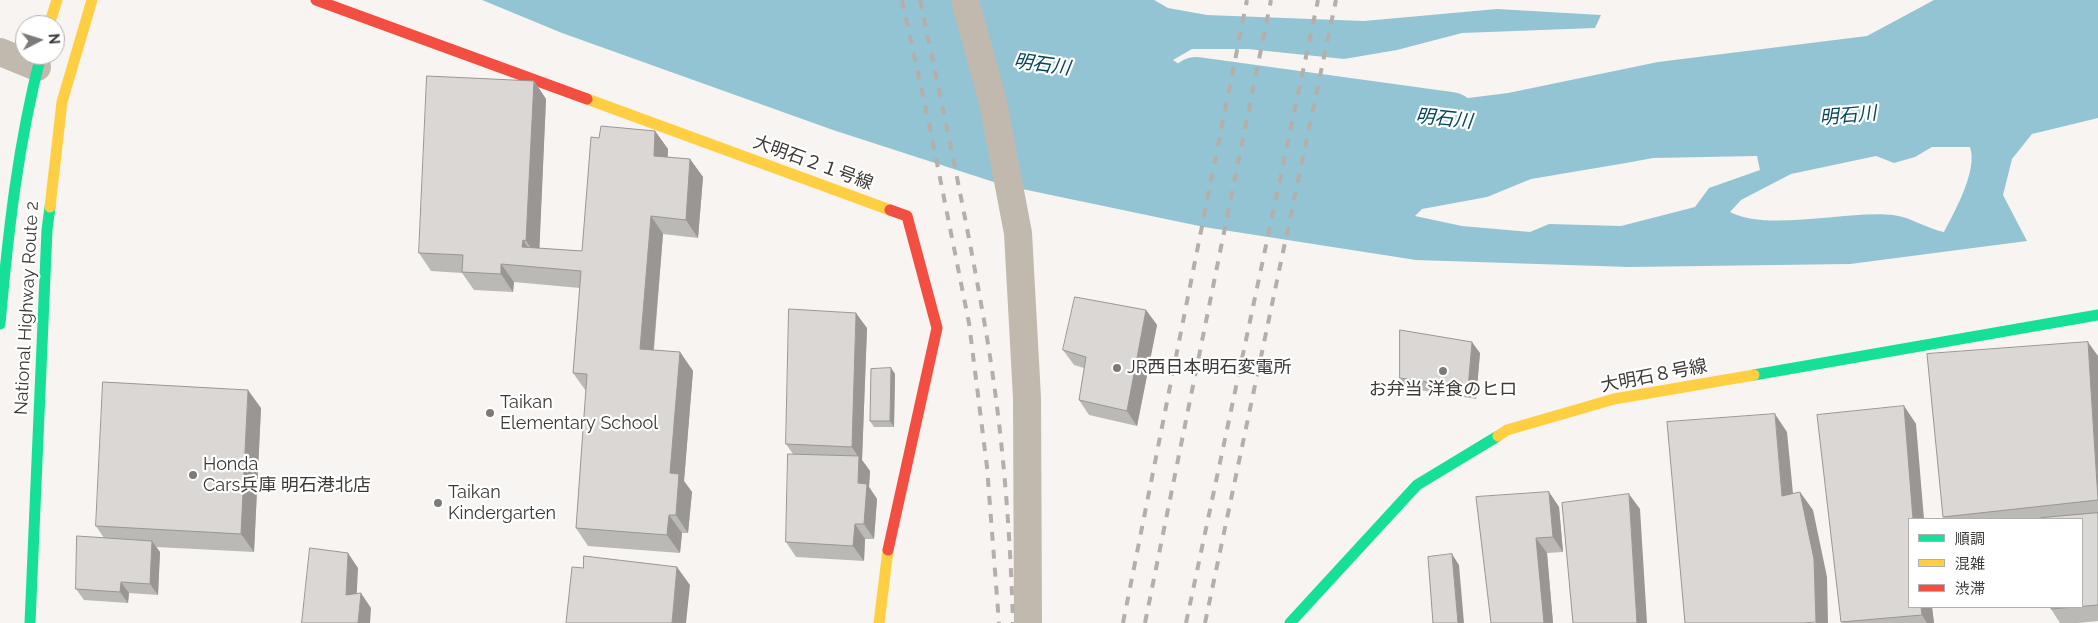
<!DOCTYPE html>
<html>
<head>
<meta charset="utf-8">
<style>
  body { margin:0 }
  #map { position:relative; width:2098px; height:623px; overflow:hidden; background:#f8f4f1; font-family:Raleway,"Noto Sans JP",sans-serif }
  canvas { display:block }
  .legend { position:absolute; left:1908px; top:518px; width:175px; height:90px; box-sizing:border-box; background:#fff; border:1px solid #b1b0af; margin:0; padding:6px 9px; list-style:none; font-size:15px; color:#3c3937 }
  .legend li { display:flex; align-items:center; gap:10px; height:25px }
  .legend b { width:25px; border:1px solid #b1b0af }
  .north { position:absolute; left:15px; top:15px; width:50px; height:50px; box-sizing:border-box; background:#fff; border:1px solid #b1b0af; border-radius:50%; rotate:85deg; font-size:14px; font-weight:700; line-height:20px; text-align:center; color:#3c3937 }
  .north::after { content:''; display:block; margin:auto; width:18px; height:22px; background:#7e7a78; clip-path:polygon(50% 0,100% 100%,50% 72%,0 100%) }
</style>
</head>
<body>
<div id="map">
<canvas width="2098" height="623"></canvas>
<ul class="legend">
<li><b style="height:6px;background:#16e098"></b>順調</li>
<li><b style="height:6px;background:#ffcf43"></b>混雑</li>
<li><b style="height:6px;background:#f24e42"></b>渋滞</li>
</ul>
<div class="north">N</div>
</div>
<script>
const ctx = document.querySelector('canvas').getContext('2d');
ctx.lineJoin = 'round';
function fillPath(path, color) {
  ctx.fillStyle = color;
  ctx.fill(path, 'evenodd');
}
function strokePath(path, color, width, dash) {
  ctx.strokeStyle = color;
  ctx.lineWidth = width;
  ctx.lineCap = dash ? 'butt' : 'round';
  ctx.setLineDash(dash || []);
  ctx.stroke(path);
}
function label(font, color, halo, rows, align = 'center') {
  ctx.font = font + ' Raleway,"Noto Sans JP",sans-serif';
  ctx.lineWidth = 4.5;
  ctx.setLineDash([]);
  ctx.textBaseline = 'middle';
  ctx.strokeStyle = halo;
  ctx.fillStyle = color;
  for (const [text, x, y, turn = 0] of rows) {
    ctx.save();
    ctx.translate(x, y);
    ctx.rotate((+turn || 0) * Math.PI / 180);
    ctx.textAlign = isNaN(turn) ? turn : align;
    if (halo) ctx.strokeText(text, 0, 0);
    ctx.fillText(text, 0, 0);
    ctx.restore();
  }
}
fillPath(new Path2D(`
  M482,0H1154L1168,8L1207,15L1364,21L1497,9L1601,15L1595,28L1462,33L1397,50L1344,59L1248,49H1192L1173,60L1209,85L1356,112L1508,93L1658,62L1867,36L1934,0H2098V118L2032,134L2012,159L2003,195L2027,241L1850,264L1629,267L1416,260L1204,227L1003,185L833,130L562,33ZM1932,147H1970C1978,170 1955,211 1944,232C1927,229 1911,217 1893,215C1849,210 1767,232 1730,212L1741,200L1791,174L1876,156L1894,163L1915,157ZM1757,156L1760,170L1709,188L1695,207L1621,226L1549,224L1530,232L1462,226L1415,216L1422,209L1487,197L1531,179L1626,163L1653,158Z`), '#93c4d4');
strokePath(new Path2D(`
  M1196,86L1450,121`), '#93c4d4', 58);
strokePath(new Path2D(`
  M965,0L993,102L1018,233L1027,398L1028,623
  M0,52L37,67`), '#c1b8ae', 28);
strokePath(new Path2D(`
  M0,324C8,233 18,143 41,55
  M1754,375L2098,315
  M30,623L47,230L50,207
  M1290,623L1417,485L1498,436`), '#16e098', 11);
strokePath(new Path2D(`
  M49,25L57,0
  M587,99L890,210
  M50,207L62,102L92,0
  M1498,436L1507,430L1614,399L1754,375
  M879,623L888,550`), '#ffcf43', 11);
strokePath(new Path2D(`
  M316,0L587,99
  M888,550L937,328L907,216L890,210`), '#f24e42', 11);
strokePath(new Path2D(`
  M902,0L930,128L969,323L987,467L999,623
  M920,0C943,108 966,217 985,326C1002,424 1010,524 1013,623
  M1123,623L1247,0
  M1145,623L1271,0
  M1186,623L1318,0
  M1205,623L1336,0`), '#b5afaa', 4, [9, 9]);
fillPath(new Path2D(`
  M534,81L546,99L539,248L582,251L599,138L655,131L668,149V157L690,159L703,177L698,238L663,234L654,350L680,352L693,371L684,481L692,492L688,533H682L680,553L588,546L576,528L586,391L573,373L580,288L514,282L513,292L474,290L462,273L431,271L419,253Z
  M1146,310L1157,325L1137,426L1089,415L1079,400L1084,368L1074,365L1063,350Z
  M867,328L862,460L870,471L869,487L877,499L874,539H865L864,561L796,557L786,542L793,454L786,444Z
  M1480,353L1476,399L1407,388L1400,378Z
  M2098,356V621L2078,623H2060L2051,609L2082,519H1945L1943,517Z
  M891,368L895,374L894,427H874L870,421Z
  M1904,406L1916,424L1909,607H1932L1934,623H1842L1841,622Z
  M261,408L254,552L156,547L160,552L158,595L129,593L128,603L84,600L76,589L104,538L96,526Z
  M1549,492L1559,507L1563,552L1547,553L1553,623H1491Z`), '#bbb9b6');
fillPath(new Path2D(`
  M534,81L546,99L539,259L526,241Z
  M655,131L668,149L666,174L654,156Z
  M690,159L703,177L698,238L686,220Z
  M651,216L663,234L652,367L640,349Z
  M523,240L535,258L522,247Z
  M501,264L514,282L513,292L501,274Z
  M1146,310L1157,325L1137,426L1127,411Z
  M856,313L867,328L862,460L870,471L869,487L877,499L874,539L864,524L858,483L859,458L852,447Z
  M1472,342L1480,353L1476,399L1468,388Z
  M2088,342L2098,356V495Z
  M680,352L693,371L684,481L692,492L688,533L676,515L670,473Z
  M891,368L895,374L894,427L890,421Z
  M248,390L261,408L254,552L241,534Z
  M1904,406L1916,424L1924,519H1913Z
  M1775,414L1787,432L1795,514L1782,496Z
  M1549,492L1559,507L1563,552L1553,537Z
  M1800,492L1813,510L1827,577L1828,623H1816V622Z
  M1629,494L1640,509L1647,623H1637Z
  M669,515L682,533L680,553L667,535Z
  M855,524L865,539L864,561L853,546Z
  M1536,538L1547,553L1553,623H1544Z
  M152,541L160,552L158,595L150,584Z
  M348,553L358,568L356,610L346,595Z
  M1452,554L1459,565L1464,623H1458Z
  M677,567L690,585L686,623H672Z
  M121,582L129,593L128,603L120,592Z
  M361,593L371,608L370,623H358Z
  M1921,607H1932L1934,623H1927L1922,615Z`), '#999694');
const building = new Path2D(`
  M427,76L534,81L526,241L523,240L522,247L582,251L591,137L599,138L601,126L655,131L654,156L690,159L686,220L651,216L640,349L680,352L670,473L679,474L676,515H669L667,535L576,528L587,374L573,373L581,271L501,264V274L462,272L463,255L419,253Z
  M1075,297L1146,310L1127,411L1079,400L1086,357L1063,350Z
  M789,309L856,313L852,447L786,444Z
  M1400,330L1472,342L1468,388L1400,378Z
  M2088,342L2098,500L1943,517L1927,354Z
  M891,368L890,421H870L871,369Z
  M103,382L248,390L241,534L96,526Z
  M1904,406L1913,519H1909V607H1921L1922,615L1841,622L1817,415Z
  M1775,414L1782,496L1800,492L1814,559L1816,622L1802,623H1685L1667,422Z
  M788,454L859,456L858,483L867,484L864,524H855L853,546L786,542Z
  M1549,492L1553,537L1536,538L1544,623H1491L1476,497Z
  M1629,494L1637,623H1573L1562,503Z
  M2098,513V605L2051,609V607H2082V519H2041V518Z
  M77,536L152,541L150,584L121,582L120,592L76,589Z
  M310,548L348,553L346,595L361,593L358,623H302Z
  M1452,554L1458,623H1433L1428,557Z
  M584,556L677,567L672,623H566L572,567L583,568Z`);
fillPath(building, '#dad7d4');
strokePath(building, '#999694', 1);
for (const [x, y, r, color] of [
  [1117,368,5,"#7e7a78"],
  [1443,371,5,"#7e7a78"],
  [490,413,5,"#7e7a78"],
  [193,475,5,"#7e7a78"],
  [438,503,5,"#7e7a78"]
]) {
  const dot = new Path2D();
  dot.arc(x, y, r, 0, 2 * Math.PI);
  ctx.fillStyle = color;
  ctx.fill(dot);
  strokePath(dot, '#fff', 2);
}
label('18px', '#3c3937', '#fff', [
  ["大明石２１号線",813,163,20],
  ["National Highway Route 2",27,308,-87],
  ["大明石８号線",1654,376,-11]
]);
label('18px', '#3c3937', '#fff', [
  ["JR西日本明石変電所",1127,368],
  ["お弁当 洋食のヒロ",1443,390,"center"],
  ["Taikan",500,403],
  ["Elementary School",500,424],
  ["Honda",203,465],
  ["Cars兵庫 明石港北店",203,486],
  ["Taikan",448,493],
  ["Kindergarten",448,514]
], 'left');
label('italic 19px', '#054759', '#fff', [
  ["明石川",1042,65,8],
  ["明石川",1848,116,-5],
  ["明石川",1444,119,6]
]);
</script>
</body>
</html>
